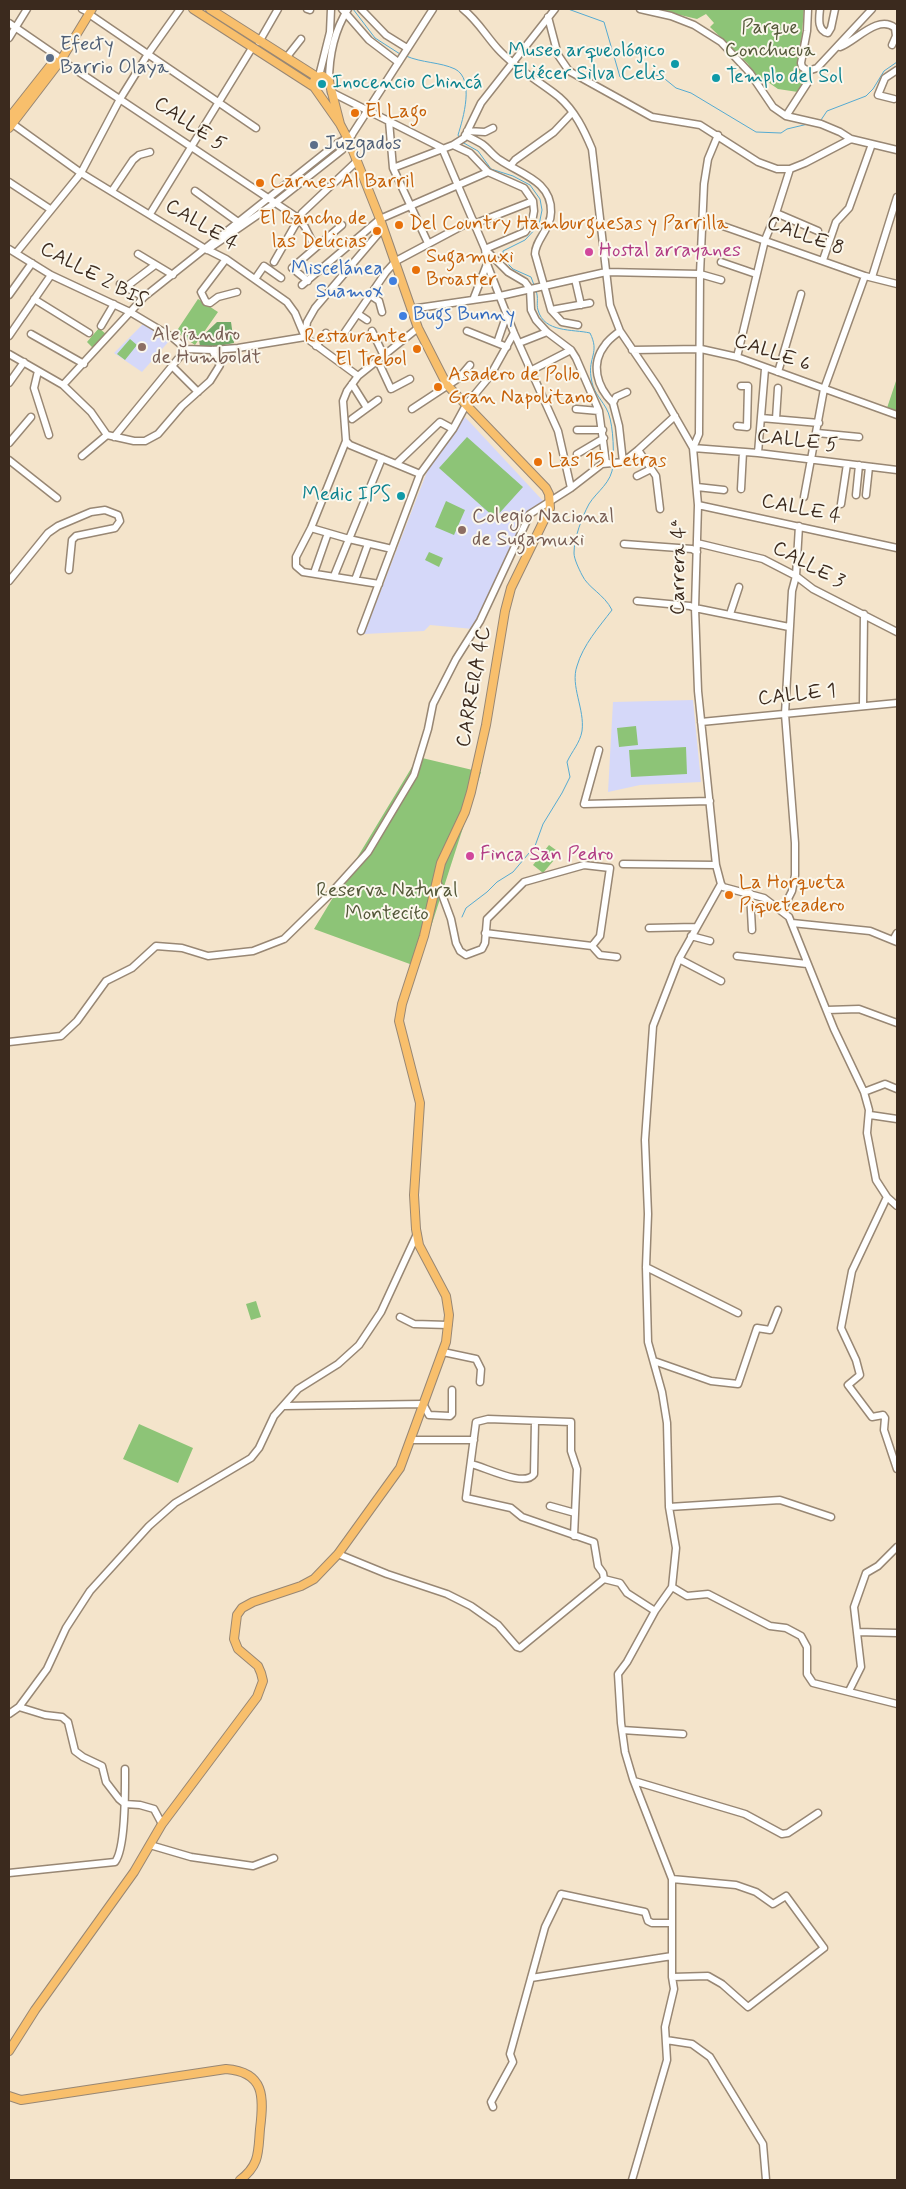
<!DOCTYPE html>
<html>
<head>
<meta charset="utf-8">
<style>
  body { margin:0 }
  #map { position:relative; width:906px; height:2189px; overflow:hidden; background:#f4e4cb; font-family:Mynerve,sans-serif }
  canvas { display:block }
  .frame { position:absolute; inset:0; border:10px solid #3b2a1e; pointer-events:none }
</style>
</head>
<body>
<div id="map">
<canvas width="906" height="2189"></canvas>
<div class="frame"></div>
</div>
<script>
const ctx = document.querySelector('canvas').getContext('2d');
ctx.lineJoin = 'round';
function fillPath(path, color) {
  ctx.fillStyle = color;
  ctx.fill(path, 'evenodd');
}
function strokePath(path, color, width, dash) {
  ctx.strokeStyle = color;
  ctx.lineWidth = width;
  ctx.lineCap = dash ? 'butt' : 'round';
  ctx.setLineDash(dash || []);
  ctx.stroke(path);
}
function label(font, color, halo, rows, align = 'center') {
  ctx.font = font + ' Mynerve,sans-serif';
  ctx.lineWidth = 4;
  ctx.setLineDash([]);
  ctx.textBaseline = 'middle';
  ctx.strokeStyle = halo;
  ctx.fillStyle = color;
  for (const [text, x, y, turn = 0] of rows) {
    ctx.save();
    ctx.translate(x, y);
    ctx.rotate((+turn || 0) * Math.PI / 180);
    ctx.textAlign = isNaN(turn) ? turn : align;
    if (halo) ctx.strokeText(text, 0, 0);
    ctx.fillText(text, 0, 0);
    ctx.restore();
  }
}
fillPath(new Path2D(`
  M143,324L170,340L142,372L114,353Z
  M465,417L545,503L529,513L473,629L430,625L424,631L364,634L428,469Z
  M693,700L701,782L640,785L608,792L613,702Z`), '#d5d8f9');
fillPath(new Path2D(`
  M655,9H804L799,70L807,77L798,92L778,89L765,80L759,81L748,64L710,27L714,23L706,14L697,19Z
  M198,299L218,312L195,345L176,332Z
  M99,328L107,335L94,349L87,342Z
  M130,339L137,345L125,360L117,354Z
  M897,378V412L887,408Z
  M467,437L523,487L495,518L439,468Z
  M446,501L465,510L454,535L435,527Z
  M429,552L443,558L439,567L425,560Z
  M636,726L638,745L619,747L617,728Z
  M686,747L687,774L631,777L629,750Z
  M418,757L481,772L418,967L314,929Z
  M549,845L560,853L543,873L533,865Z
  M256,1301L261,1317L251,1320L246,1304Z
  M139,1424L193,1448L178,1483L123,1459Z`), '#8dc477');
fillPath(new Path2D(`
  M217,322H231L234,343L214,347H200L199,339Z`), '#72aa68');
strokePath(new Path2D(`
  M353,9L375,38L400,54
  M568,9L604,22L620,77L633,79L660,75L676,88L691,93L756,132L781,133L787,129L808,124
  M406,56C422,63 440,62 455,69C475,79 463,119 458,135L460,139
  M821,120L827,111L866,96L873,89L884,71L897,62
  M462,142L478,151L491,169L513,176L530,185L540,199L542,210L539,225L525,240L503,251V259L513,269L531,277L534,285
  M536,291C539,298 536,304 538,310C544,333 573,329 590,333C600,353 588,357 591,377C593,392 599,396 606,408C613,419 614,448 613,461
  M462,917L466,908L487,892L497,882L513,872L535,846L543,824L562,793L570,777L567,762C572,751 580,743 582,731C585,709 570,686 577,666C583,645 599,627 612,610C604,594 588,588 582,575C579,569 574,559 574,553C574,538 582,517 589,504C597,491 612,483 613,465`), '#55aad1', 1);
const minor = new Path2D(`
  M82,9L86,11
  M307,9L310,10
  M342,9L369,40L398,62
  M361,9L386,35L407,48
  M463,9C478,21 486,36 498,49C516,69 539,81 559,97C575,111 584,130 592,149L610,305L620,331L658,387L693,448L698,505L695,608L698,691L716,865L721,884
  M640,9L671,16L694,25L721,42L750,73L773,107L786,116L821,124L840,132L851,139L897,150
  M808,9L807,31L801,63L802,67L808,71
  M820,9C819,18 817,31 828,33L831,28L835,9
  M89,14L256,128
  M548,17L558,55L569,71L652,117L700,125L758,162L777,169H790L805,163L851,139
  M9,23L57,56
  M9,38L27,9
  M259,42L278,9
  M840,47C856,41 878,14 895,28L896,36L892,45
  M286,58L301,39
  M61,60L298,218L305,227L315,247
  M808,71L817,68L872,9
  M319,76L330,32L331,9
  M329,82C329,56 334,31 348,9
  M331,92L442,148
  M894,99L878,95L885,78L897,70
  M786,116L808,82V71
  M389,121L393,168L428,243
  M10,122L81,173L204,248L226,259L287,302L295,313L305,337L358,376
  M467,131L485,132L493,128
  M465,135C471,138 477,141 482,144C489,149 493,156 500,160C520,174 552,181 551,212C551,229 535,240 535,254L551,310L562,322L578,325
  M453,145L470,153L488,172L524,188L533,201L534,211L532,222L525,232L485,249
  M442,148L485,249L487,264L514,333L558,431L571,488
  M511,165L515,160L554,132L572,113
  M393,168L453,145L464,138L481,103L555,9
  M9,182L50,209
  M112,191L133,160L139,155L150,152
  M195,191L238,222
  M776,213L818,231
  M150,214L252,48
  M703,219L865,276L897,284
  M474,224L533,201
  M9,249L51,275L130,312L172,337L186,349L212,350L238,348L305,337
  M485,249L508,272L525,282L530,289L531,310L536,320L547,332L571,350L576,358L599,411L606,463
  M207,250L275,203L342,150L433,9
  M16,253L81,173L120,99L148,54L180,9
  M138,254L173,275
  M226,259L201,292L206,302L210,303L218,297L237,292
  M823,260L836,222L849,208L872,144
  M274,262L302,213L357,161
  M721,262L756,274
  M872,277L897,197
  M255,279L264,266L281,278
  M575,279L581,305
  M308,281L292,268L342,225
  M120,284L144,297
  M302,285L380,219L488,172
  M126,287L155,265
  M9,295L32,263
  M370,295L379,301L382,312
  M34,299L89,333
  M473,300L487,264
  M411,309L500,296L606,272L700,274L721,280
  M551,310L590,303
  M358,314L367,320
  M101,326L114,304
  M372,331L384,356
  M467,331L507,347
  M345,332L386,272L396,261L473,220
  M31,334L84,364
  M9,336L51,275
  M305,336L307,322L315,308L383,228
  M497,343L507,314
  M519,343L547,332
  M316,346L326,333
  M632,350L701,349L737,357L897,415
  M9,354L63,385L91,412L107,435L134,441H145L158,434L182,406L210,381L220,365L212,350
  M737,357L765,240L776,213L790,169
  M378,361L391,389L410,379
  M172,366L198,392
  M532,370L571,350
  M38,371L34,388L49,435
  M778,372L801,294
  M9,383L24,362
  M352,384L367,408
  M63,385L144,297L335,145L352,135
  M613,403C597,387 590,364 605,345C609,339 615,335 620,331
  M412,409L459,378L470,365
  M576,409L599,411
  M761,418L819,423
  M352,419L378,400
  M776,419L778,388
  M737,426L747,427L748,386H741
  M577,430H603
  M817,433L859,437
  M114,437L186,349
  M346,441L350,445L420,474
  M9,443L31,417
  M693,448L699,434L700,274L704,184L708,159L718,135
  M693,448L758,453L897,470
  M638,450L656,476L660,509
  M758,453L765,369
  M577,454L604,438
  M82,456L107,435
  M9,460L57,498
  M623,462L619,426L613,403L616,397L627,392
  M397,463L440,422L453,429
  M637,476L651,469
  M697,487L724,490
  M741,489L743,452
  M856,495L859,465
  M866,495L869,467
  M804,497L824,389L865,276
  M841,504L847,464
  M698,505L897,548
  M311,528L349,539L392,549
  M697,543L763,559L796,576L813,589L897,632
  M624,544L692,549L697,552
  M314,573L328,533
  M334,576L382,458
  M355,580L368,544
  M9,581L48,533L58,526L91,512L105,510L118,515L120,521L115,528L76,536L72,540L69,570
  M379,584L303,572L296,566V557L311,528L346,441L343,401L347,391L358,376L418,328
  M637,601L690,606L695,608L789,627
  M730,614L739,587
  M361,631L420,474L453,429L466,405L490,376L514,333
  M863,705L864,614
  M701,722L897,703
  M599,750L584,804L710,801
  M623,864L716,865
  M437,881L451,919L456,943L460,951L466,955L482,949L485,943L487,919L524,882L584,865L610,868L600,936L592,946
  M721,884L723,887L764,898L789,917L834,1029L864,1092L869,1110L867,1133L876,1180L887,1197L897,1206
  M750,893L752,930
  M779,908L786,903L792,891L795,875V843L785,714L792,591L796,576L799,526
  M792,923L870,931L897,942
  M649,928L696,927
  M485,933L592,946
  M691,936L710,941
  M893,940L897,933
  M592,946L600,955L617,957
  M737,956L807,964
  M679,959L721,981
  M827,1010L859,1009L897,1023
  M9,1042L61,1036L77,1021L106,981L132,968L156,946L182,948L208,956L253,951L284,939L331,893L368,852L414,775L428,729L433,704L456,659L480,621L530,514L571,488L602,464L623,462L638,450L675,416
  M864,1092L885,1084L897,1089
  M870,1115L897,1119
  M887,1197L852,1271L841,1328L856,1360L860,1375L848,1385L872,1417L883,1415L885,1418L884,1430L897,1469
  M646,1267L738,1313
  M400,1317L414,1324L448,1325
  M443,1352L476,1359L481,1369L480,1382
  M654,1361L711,1381L738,1384L757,1328L770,1330L778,1310
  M283,1406L423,1404L429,1415L450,1416L452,1414V1390
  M411,1440H474
  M471,1464C485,1467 525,1488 534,1474L535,1421
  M550,1506L575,1513
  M669,1507L780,1500L831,1517
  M574,1536L577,1469L571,1451V1422L488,1419L476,1422L466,1498L511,1508L522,1517L594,1542L598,1566L603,1573L604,1579
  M338,1554L387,1574L447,1594L471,1606L498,1625L517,1647L520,1648L604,1579L620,1583L627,1593L655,1611
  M672,1587L687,1596L708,1594L770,1626L786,1628L801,1636L807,1647V1674L813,1683L897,1704
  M857,1632L897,1633
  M849,1691L861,1667L854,1607L866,1573L878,1566L897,1547
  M19,1707L45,1715L62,1717L68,1722L75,1751L83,1757L102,1766L106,1782L119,1799L125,1804L140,1805L154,1809L162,1824
  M9,1714L19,1707L47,1669L66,1628L90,1591L149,1526L175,1503L251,1458L259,1448L274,1416L298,1389L338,1364L359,1345L381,1312L417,1234
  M622,1730L683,1734
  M634,1781L745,1814L782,1834L788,1833L818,1813
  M150,1845L191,1857L253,1866L274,1858
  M9,1873L115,1862C126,1848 125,1788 125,1769
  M672,1879L736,1885L756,1892L773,1904L786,1896L824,1948L748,2007L722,1984L708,1976L672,1977
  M531,1978L672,1956
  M666,2040L692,2044L710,2057L763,2144L766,2180
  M493,2107L491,2102L513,2062L510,2054L545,1927L561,1894L645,1912L648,1921L652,1923H672
  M632,2180L667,2060L665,2027L674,1989L672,1977V1879L633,1779L625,1752L621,1723L618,1674L627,1662L655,1611L672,1587L676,1548L669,1507L667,1423L662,1392L648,1342L646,1267L648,1214L645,1140L653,1026L679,959L721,884`);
const major = new Path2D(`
  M193,9L314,87
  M210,9L317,77
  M9,118L54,61
  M9,128L61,60L92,9
  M9,2051L35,2010L134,1872L162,1824L257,1697L263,1681L261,1673L258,1666L238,1649L234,1639L237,1615L242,1608L253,1602L301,1586L314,1579L338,1554L400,1468L446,1342L449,1315L446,1296L419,1245L416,1229L414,1195L420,1103L399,1021L402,1004L424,936L441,863L465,812L471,792L486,725L505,611L511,588L550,508L549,494L546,488L447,385L418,328L380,219L349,141L340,124L314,87V81L317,77L323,76L329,81L340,124
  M9,2096L21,2100L226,2069C265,2072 264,2097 260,2129C258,2152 260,2165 240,2180`);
strokePath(minor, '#988774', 9);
strokePath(major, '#988774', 10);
strokePath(minor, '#fff', 6);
strokePath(major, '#f8bf6c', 8);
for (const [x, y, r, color] of [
  [50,58,5,"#5c6f8a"],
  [675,64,5,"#0f9aa8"],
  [716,78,5,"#0f9aa8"],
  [322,84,5,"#0f9aa8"],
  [355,113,5,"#e8710a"],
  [314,145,5,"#5c6f8a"],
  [260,183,5,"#e8710a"],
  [399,225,5,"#e8710a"],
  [377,231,5,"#e8710a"],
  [589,252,5,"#d1479c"],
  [416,270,5,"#e8710a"],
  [393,281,5,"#3f7fe0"],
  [403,316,5,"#3f7fe0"],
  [142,347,5,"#8d6e63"],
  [417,349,5,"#e8710a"],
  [438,387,5,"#e8710a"],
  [538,462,5,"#e8710a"],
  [401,496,5,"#0f9aa8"],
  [462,530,5,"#8d6e63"],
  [470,856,5,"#d1479c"],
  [729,895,5,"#e8710a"]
]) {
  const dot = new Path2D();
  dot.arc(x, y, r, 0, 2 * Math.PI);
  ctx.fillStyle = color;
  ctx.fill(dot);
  strokePath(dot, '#fbf7ec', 2);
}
label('20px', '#545839', '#fbf7ec', [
  ["Parque",770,29],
  ["Conchucua",770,52],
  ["Reserva Natural",387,892],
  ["Montecito",387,915]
]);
label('20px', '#4e5e75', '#fbf7ec', [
  ["Efecty",60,46],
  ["Barrio Olaya",60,69],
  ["Juzgados",324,145]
], 'left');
label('20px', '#0d838f', '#fbf7ec', [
  ["Museo arqueológico",665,52],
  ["Eliécer Silva Celis",665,75],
  ["Templo del Sol",726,78,"left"],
  ["Inocencio Chincá",332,84,"left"],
  ["Medic IPS",391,496]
], 'right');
label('20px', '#c56008', '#fbf7ec', [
  ["El Lago",365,113],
  ["Carnes Al Barril",270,183],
  ["El Rancho de",367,220,"right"],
  ["las Delicias",367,243,"right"],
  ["Del Country Hamburguesas y Parrilla",409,225],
  ["Sugamuxi",426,258],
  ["Broaster",426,281],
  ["Restaurante",407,338,"right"],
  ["El Trebol",407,361,"right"],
  ["Asadero de Pollo",448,376],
  ["Gran Napolitano",448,399],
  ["Las 15 Letras",548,462],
  ["La Horqueta",739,884],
  ["Piqueteadero",739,907]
], 'left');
label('20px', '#3b2a1e', '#fbf7ec', [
  ["CALLE 5",189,125,34],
  ["CALLE 4",201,226,31],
  ["CALLE 8",805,237,20],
  ["CALLE 2 BIS",93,276,28],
  ["CALLE 6",772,354,19],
  ["CALLE 5",797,442,7],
  ["CALLE 4",801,510,12],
  ["CALLE 3",808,566,28],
  ["Carrera 4ª",680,567,-89],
  ["CARRERA 4C",475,687,-80],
  ["CALLE 1",797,696,-6]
]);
label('20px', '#b23c85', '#fbf7ec', [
  ["Hostal arrayanes",599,252],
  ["Finca San Pedro",480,856]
], 'left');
label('20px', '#366cbe', '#fbf7ec', [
  ["Miscelánea",383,270],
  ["Suamox",383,293],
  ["Bugs Bunny",413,316,"left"]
], 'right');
label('20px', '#785e54', '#fbf7ec', [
  ["Alejandro",152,336],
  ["de Humboldt",152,359],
  ["Colegio Nacional",472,518],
  ["de Sugamuxi",472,541]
], 'left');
</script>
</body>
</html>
